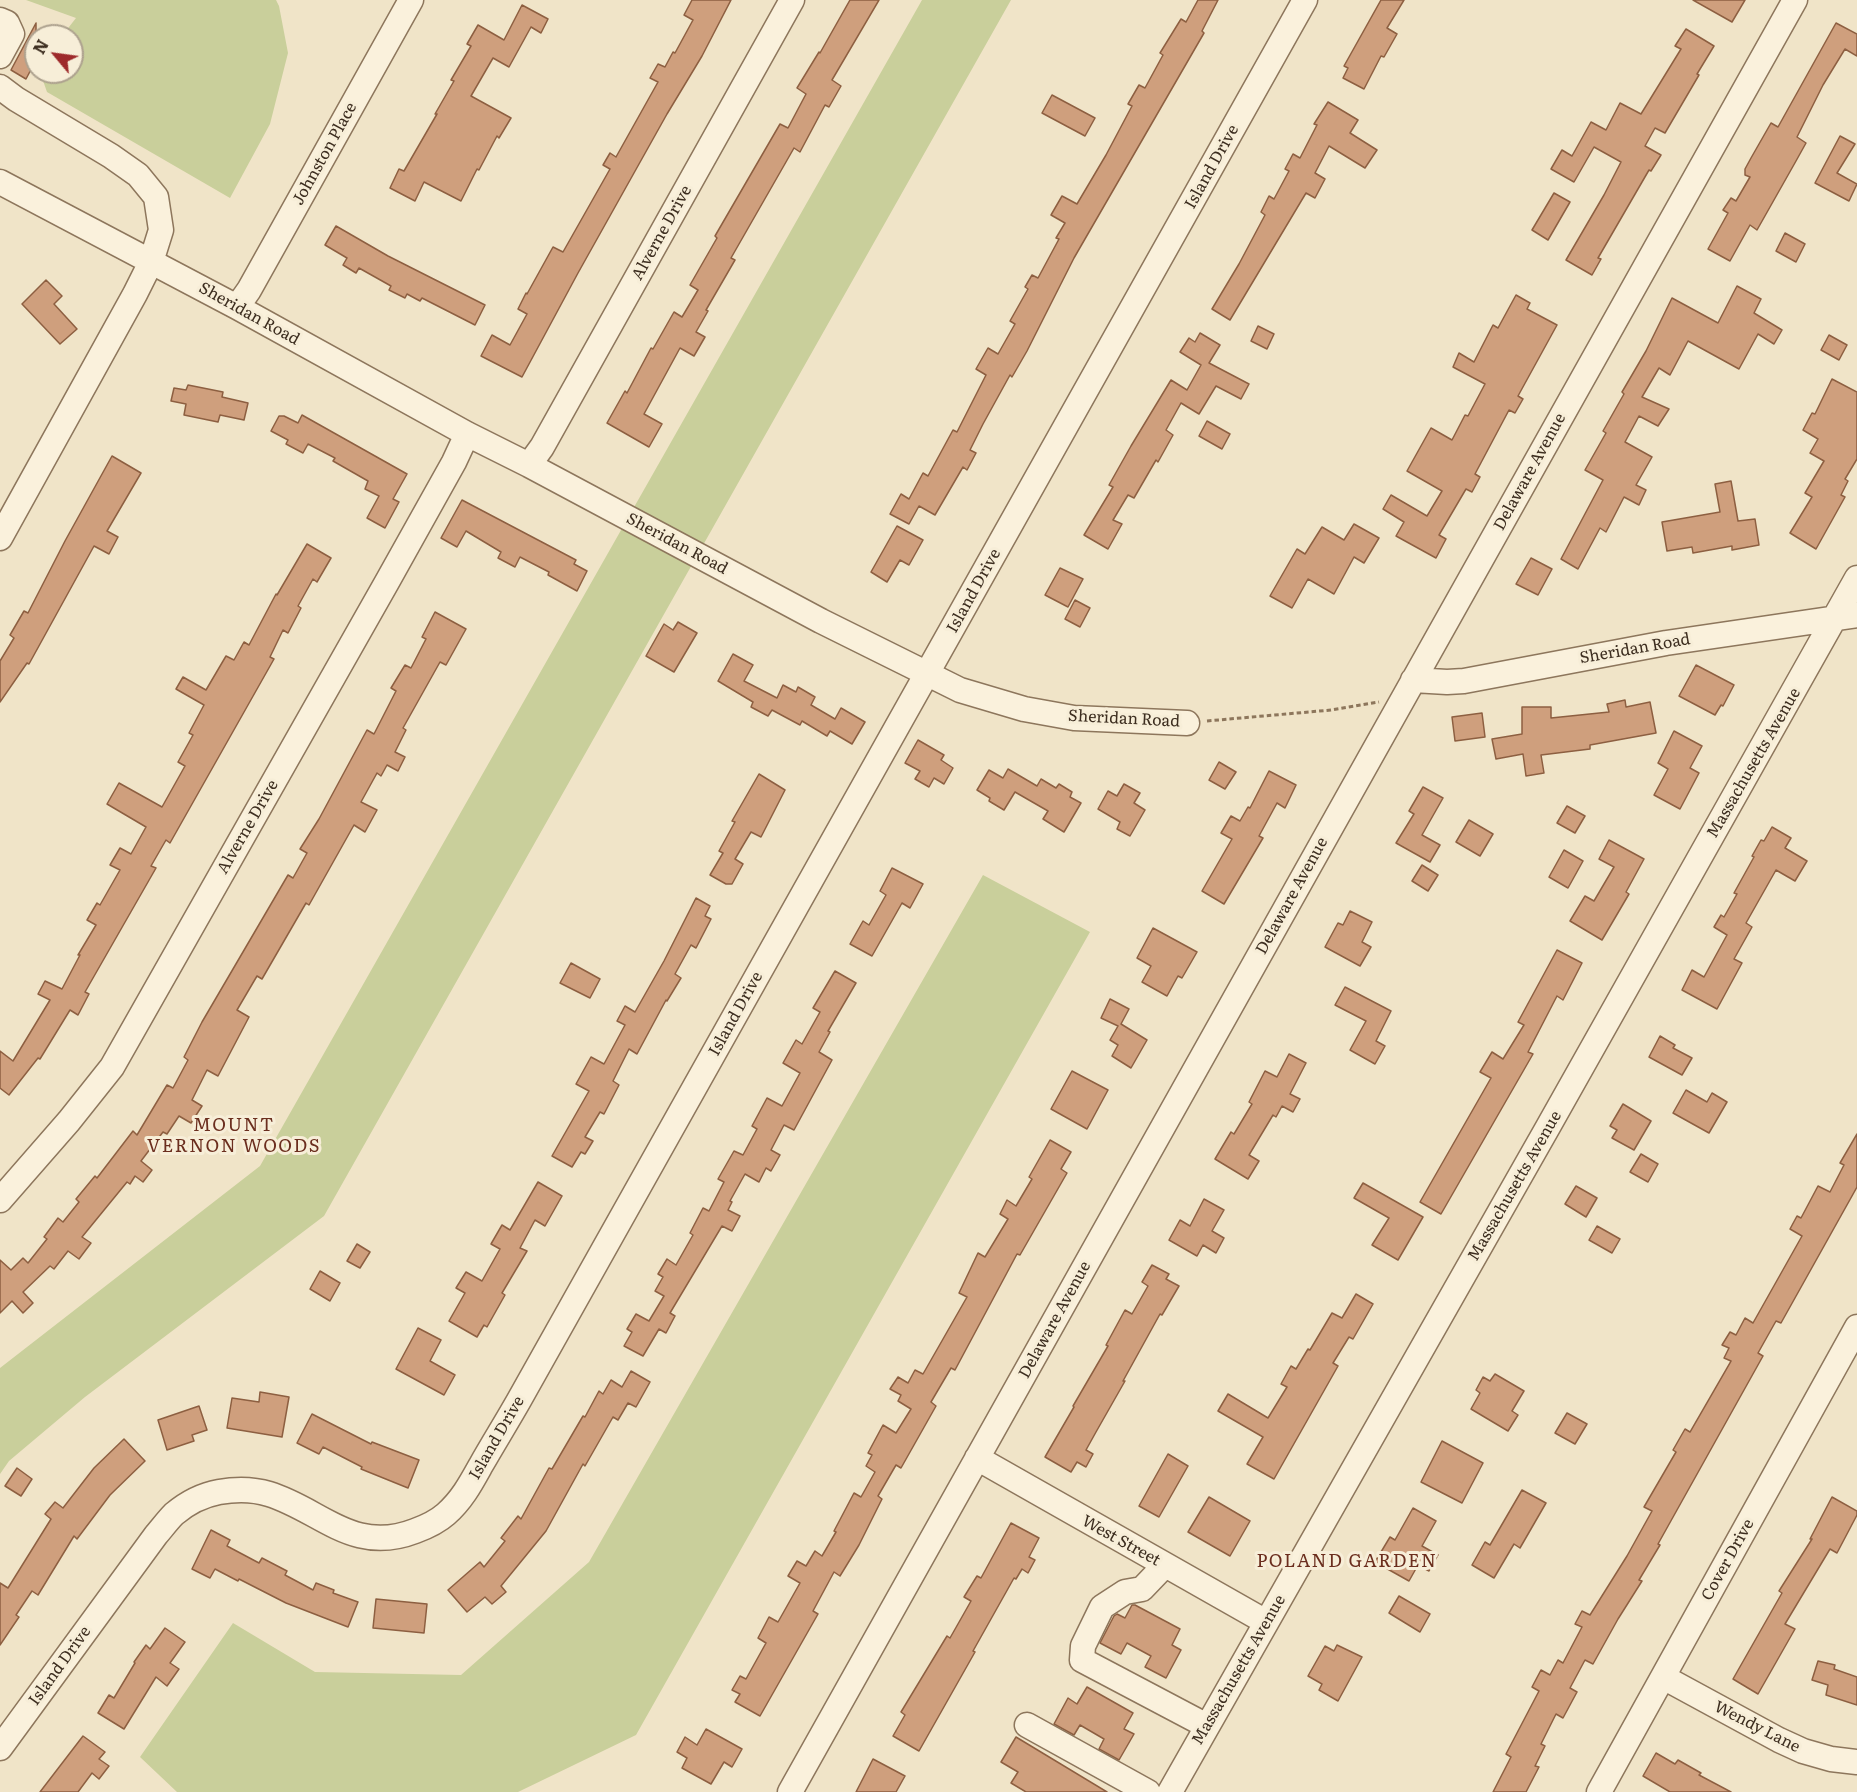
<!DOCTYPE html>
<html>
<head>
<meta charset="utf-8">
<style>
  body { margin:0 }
  #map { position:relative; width:1857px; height:1792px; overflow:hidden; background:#f0e4c8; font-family:Literata,serif }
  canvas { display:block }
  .north { position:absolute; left:24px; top:24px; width:60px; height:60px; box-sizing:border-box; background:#f7eed8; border:2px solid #ada18e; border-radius:50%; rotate:299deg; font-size:16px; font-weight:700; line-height:24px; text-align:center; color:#3d2e20 }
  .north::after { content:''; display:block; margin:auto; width:21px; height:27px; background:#9e2a2b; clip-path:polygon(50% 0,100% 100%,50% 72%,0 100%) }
</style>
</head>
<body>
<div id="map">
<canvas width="1857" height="1792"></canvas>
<div class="north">N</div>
</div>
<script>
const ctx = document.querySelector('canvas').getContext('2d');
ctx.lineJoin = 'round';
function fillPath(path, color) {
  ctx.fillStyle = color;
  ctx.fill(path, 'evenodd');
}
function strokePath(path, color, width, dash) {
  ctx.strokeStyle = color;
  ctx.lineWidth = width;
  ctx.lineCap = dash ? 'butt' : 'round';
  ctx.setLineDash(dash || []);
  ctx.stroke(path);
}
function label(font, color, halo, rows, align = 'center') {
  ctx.font = font + ' Literata,serif';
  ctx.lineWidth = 6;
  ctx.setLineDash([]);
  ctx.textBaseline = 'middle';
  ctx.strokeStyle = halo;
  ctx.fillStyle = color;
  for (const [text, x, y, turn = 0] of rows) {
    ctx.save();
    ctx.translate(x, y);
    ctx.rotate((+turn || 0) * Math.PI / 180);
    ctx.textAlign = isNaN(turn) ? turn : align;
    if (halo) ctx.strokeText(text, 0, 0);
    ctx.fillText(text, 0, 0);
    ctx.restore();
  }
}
fillPath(new Path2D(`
  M26,0H276L279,6L288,53L270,124L230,198L47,92L40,72H72V36H62L76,18Z
  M922,0H1011L324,1216L85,1397L9,1461L0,1474V1368L260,1166Z
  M983,875L1090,932L636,1735L518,1792H177L140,1757L233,1623L315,1672L461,1675L589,1562Z`), '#c9cf9b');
const building = new Path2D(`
  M692,0H731L702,56L667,114L578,273L522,377L481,356L492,335L510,345L527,314L518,309L526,293L527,294L553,247L563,252L610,169L603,165L610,153L616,157L658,82L650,78L658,64L665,67L673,52L675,53L693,20L684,15Z
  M850,0H879L832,80L841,86L829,107L825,105L800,152L794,148L731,258L735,260L706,310L708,311L696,332L705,337L694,356L680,348L644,414L662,424L649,447L607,423L625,391L627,393L651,348L653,349L674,312L682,317L698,290L690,285L717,238L715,236L780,124L788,128L806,94L797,88L819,52L820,53Z
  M1198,0H1218L1202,31L1204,33L1074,258L1027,351L1012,377L1010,375L983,424L970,450L976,453L967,470L963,467L935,515L919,506L909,524L890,514L901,494L909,499L923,473L928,476L953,430L957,432L986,375L976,369L988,348L998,354L1015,324L1010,321L1028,289L1025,287L1032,275L1038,278L1059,239L1056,238L1065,223L1051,215L1062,196L1077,204L1106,155L1132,106L1128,104L1139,85L1145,88L1163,55L1160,53L1181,19L1186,22Z
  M1381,0H1404L1387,28L1397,34L1384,57L1381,56L1364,89L1343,78L1348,68L1344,66Z
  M1693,0H1745L1732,22Z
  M522,5L548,19L541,33L531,27L509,67L493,58L471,96L511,118L499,138L497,136L479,170L477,169L461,201L424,182L415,201L390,188L399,169L404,171L437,114H435L454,81L451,80L471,46L467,44L478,25L504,40Z
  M36,23V60L26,79L11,70Z
  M1836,23L1857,34V56L1845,49L1823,85L1797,137L1806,143L1796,161L1757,230L1750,225L1730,261L1708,249L1728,213L1723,210L1731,198L1736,201L1750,177L1745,175V169L1751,158L1771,123L1778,127Z
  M1686,29L1714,46L1697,74L1699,75L1665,133L1655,128L1645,146L1661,155L1651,171L1649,170L1598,258L1601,259L1592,275L1566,260L1604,195L1621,162L1594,147L1574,182L1551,169L1562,150L1572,156L1591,122L1606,130L1620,103L1641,114L1681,49L1675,46Z
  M1052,95L1095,118L1085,136L1042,113Z
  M1328,102L1358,120L1350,133L1377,150L1365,168L1329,146L1315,173L1325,179L1315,198L1306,193L1230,320L1212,309L1239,264L1265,215L1261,212L1269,196L1274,199L1289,171L1285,169L1293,154L1300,158L1317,125L1314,124Z
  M1840,136L1855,144L1837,173L1857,184L1849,201L1815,183Z
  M1554,193L1570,202L1548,240L1532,230Z
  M336,226L388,256L485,305L475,325L422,298L420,301L407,294L405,298L389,290L391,286L359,268L356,273L343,265L347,258L325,245Z
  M1785,233L1805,244L1796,262L1776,251Z
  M46,280L62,296L54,304L77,329L60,344L22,304Z
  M1737,286L1761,299L1754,313L1782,330L1774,344L1758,334L1739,369L1688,341L1670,375L1659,368L1642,397L1669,409L1658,426L1639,416L1625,442L1652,457L1636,485L1646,490L1639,505L1624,497L1606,532L1600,528L1578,569L1561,559L1603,480L1585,470L1606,433L1603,431L1624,394L1622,392L1646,351L1672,298L1718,323Z
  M1516,295L1530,303L1527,309L1557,325L1518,396L1523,399L1515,413L1509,410L1475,474L1480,477L1472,492L1466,489L1439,535L1446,539L1436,558L1396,536L1404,522L1383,509L1391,495L1427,516L1442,491L1407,471L1431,428L1452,440L1465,415L1468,416L1485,384L1453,367L1459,353L1474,362L1493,325L1498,328Z
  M1258,326L1274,334L1267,349L1251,341Z
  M1200,333L1220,345L1209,363L1249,384L1241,399L1216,386L1199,414L1181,403L1166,430L1173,435L1158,462L1156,460L1134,498L1128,495L1113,520L1122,524L1108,549L1084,535L1113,487L1109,485L1131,446L1171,380L1187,390L1201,365L1180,352L1189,338L1195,342Z
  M1829,335L1847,345L1839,360L1821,350Z
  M1832,379L1857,392V459L1845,479L1848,481L1841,495L1845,497L1816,549L1790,533L1812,497L1805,493L1824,461L1810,453L1818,439L1803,430L1812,413L1815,414Z
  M188,385L223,392L222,397L248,403L244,420L220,415L218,422L184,415L186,404L171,401L174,388L186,390Z
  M302,415L407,474L393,499L399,502L385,528L367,518L379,496L365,489L368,481L333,461L335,458L308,444L303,453L286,444L288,440L271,431L279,416H284L298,423Z
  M1207,421L1230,434L1222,449L1199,436Z
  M112,456L141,473L107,531L118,537L109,554L94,546L29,664L27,663L0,702V661L14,638L10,635L24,611L28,613L65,541Z
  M1731,481L1738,521L1755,519L1759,545L1732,550V546L1693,553L1692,547L1667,551L1662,522L1720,512L1715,484Z
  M462,500L576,560L574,564L587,571L577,591L548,575L549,572L520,557L515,567L498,558L501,552L466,531L457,547L441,538Z
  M1354,524L1379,538L1364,563L1354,557L1334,594L1308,579L1292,608L1270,596L1297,549L1305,554L1322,527L1344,540Z
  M897,526L923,540L909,565L900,560L887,582L871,572Z
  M307,544L331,558L317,582L313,579L298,606L301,608L288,633L283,630L270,657L274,659L170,843L166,840L151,866L156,868L85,992L89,994L78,1015L70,1010L40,1059L38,1058L9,1095L0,1088V1051L13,1061L50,1000L38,994L45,981L62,989L80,955H78L96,925L87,920L97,903L100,905L120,870L110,865L120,848L131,854L146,827L107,804L119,783L162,807L185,766L178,762L193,735L189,733L204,705L176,689L183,677L206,690L226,656L234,660L244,642L249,645L276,594L277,595Z
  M1531,558L1552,569L1538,595L1516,584Z
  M1060,568L1083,579L1068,607L1045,595Z
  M1075,600L1090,608L1080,627L1065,619Z
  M435,612L466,629L446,665L440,662L403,728L406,730L395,752L405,757L398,771L387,765L381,776L377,773L361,802L377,810L365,832L354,825L309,905L306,903L262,979L257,976L237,1010L249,1017L218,1076L207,1070L192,1100L202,1106L191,1123L179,1116L167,1134L163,1132L141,1161L152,1170L143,1182L135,1176L130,1184L127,1182L82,1237L91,1243L79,1259L68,1251L54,1269L50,1266L23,1292L33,1303L23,1313L12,1301L0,1313V1260L11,1270L23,1258L28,1263L47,1239L44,1237L58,1218L63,1222L79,1202L76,1199L95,1176L97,1178L133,1131L137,1135L167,1085L173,1088L188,1060L184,1057L202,1022L288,875L293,878L307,853L300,849L319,819L367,730L374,734L396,691L391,688L405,665L411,668L426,639L422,637Z
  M678,622L697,633L674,672L646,656L664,624L673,630Z
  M733,654L753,665L744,681L777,698L783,685L796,692L798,687L815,697L811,705L835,719L841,708L865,722L852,744L830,731L827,736L802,721L800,725L772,710L768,716L751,707L753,702L718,681Z
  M1696,665L1734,685L1723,706L1721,705L1715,715L1679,696Z
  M1625,700L1626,707L1650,702L1656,733L1590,745V749L1541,755L1544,773L1526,776L1523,754L1496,759L1492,739L1522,734V707H1551V718L1609,712L1607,704Z
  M1482,713L1485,737L1455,741L1452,717Z
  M1674,731L1702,746L1690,768L1699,773L1680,809L1654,795L1668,769L1658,763Z
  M918,740L944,755L941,760L953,768L944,784L934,778L929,787L915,779L920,771L905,763Z
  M1219,762L1236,772L1225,789L1209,780Z
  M1008,769L1037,786L1041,779L1056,788L1059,784L1072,792L1070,797L1081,803L1064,832L1043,819L1048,811L1015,792L1004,810L989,801L990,798L977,790L989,770L1003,778Z
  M1269,771L1296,785L1285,808L1277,803L1259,836L1263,838L1224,904L1202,891L1232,839L1221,833L1231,816L1240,821L1248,807L1250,808Z
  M759,774L785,790L761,837L751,832L735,859L743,864L732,884H726L710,875L723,853L719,851L735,822L732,821Z
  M1124,784L1140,793L1134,803L1145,810L1130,836L1117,829L1120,822L1098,809L1108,791L1117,796Z
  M1423,787L1443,798L1422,835L1440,845L1430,862L1396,843L1414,814L1409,811Z
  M1567,806L1585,816L1575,833L1557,823Z
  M1469,820L1493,834L1480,856L1456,842Z
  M1772,827L1791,838L1785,848L1807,861L1795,881L1776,870L1746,923L1752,927L1734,959L1742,963L1717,1009L1682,990L1692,970L1704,977L1727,935L1714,927L1721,915L1724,917L1737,894L1734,893L1754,857L1752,856L1761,840L1764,841Z
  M1609,840L1644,859L1626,892L1629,894L1602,940L1570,921L1585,896L1594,901L1614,867L1599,859Z
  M1564,850L1583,861L1568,888L1549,877Z
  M1422,865L1438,875L1428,891L1412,881Z
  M892,868L923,884L910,908L902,903L872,956L850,944L863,921L869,925L886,895L880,891Z
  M696,898L710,906L705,916L711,919L696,948L691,945L675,974L681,978L667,1001L666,1000L637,1054L629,1049L613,1081L619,1085L604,1114L600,1112L585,1137L593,1141L585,1154L581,1152L572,1167L552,1156L589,1091L576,1084L591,1057L604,1064L625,1025L617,1021L625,1006L635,1012L664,961Z
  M1350,911L1372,922L1362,942L1371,947L1360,966L1325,947L1338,923L1343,925Z
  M1153,928L1197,952L1182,978L1178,976L1167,996L1142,982L1151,966L1137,958Z
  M1557,950L1582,963L1563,1000L1557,996L1528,1052L1533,1054L1441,1214L1420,1202L1491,1078L1480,1072L1492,1052L1503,1059L1524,1025L1518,1022Z
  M571,963L600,979L590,998L560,983Z
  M835,971L856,983L828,1031L830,1032L819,1052L832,1060L794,1130L784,1125L771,1150L780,1155L771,1171L766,1168L759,1182L745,1174L730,1201L732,1202L728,1210L740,1216L732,1231L722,1226L670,1313L675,1316L666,1333L659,1329L643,1356L624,1346L632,1332L627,1329L636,1314L649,1321L664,1296L655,1291L663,1277L658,1274L667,1259L676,1265L693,1235L690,1233L703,1208L709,1211L724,1182L718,1179L734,1151L743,1155L757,1129L752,1126L767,1098L782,1106L800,1073L783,1063L796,1040L802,1044L820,1012L813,1008Z
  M1345,987L1391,1011L1376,1041L1385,1046L1375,1064L1350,1050L1366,1021L1335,1005Z
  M1110,999L1129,1009L1121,1024L1147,1040L1131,1068L1112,1056L1118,1045L1110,1040L1118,1026L1101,1018Z
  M1660,1036L1675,1045L1673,1048L1692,1058L1682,1075L1649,1057Z
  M1289,1054L1306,1063L1290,1094L1300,1099L1293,1112L1282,1106L1276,1117L1273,1115L1249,1155L1259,1161L1248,1179L1215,1159L1231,1132L1234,1134L1252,1104L1249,1102L1265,1071L1277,1077Z
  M1072,1071L1108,1090L1087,1129L1051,1109Z
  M1686,1090L1707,1102L1712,1093L1727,1102L1709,1133L1673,1113Z
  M1623,1104L1651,1121L1634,1150L1612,1138L1617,1130L1610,1126Z
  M1857,1134V1187L1781,1323L1776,1321L1758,1353L1763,1356L1658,1544L1660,1545L1639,1580L1642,1581L1618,1619L1593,1664L1585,1660L1570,1688L1577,1692L1563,1718L1556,1714L1541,1744L1545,1746L1535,1766L1539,1767L1526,1792H1493L1511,1757L1506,1754L1539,1691L1532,1687L1541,1670L1550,1675L1558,1660L1563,1663L1582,1627L1575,1624L1582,1611L1590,1615L1627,1556L1652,1511L1644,1507L1676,1452L1673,1450L1685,1429L1690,1432L1731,1361L1724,1358L1729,1348L1722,1345L1730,1332L1736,1335L1745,1318L1753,1323L1802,1236L1790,1229L1797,1216L1801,1218L1818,1186L1830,1192L1844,1165L1840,1163Z
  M1050,1140L1071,1152L1061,1169L1067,1173L1020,1255L1017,1254L955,1370L951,1368L931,1402L936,1406L901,1468L896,1465L878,1496L882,1499L859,1545L840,1576L834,1572L813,1611L818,1614L760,1716L735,1702L740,1694L732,1690L740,1676L746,1679L766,1643L758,1638L769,1617L778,1622L800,1583L788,1576L797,1561L806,1566L815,1551L822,1556L836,1532L834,1531L854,1493L861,1497L875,1472L866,1466L872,1455L868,1453L883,1425L896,1433L911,1409L898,1401L901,1395L890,1389L898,1377L908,1383L915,1370L923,1374L967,1297L959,1293L978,1253L985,1257L1008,1219L1000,1214L1007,1200L1016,1206L1032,1179L1029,1177Z
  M1641,1154L1658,1164L1648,1182L1630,1172Z
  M538,1182L562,1196L545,1226L535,1220L520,1248L527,1251L502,1293L505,1295L487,1327L484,1325L477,1337L449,1321L465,1293L456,1288L466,1272L482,1281L500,1249L491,1244L502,1225L510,1230Z
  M1363,1183L1423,1217L1398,1260L1372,1245L1389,1218L1354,1198Z
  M1576,1186L1597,1198L1586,1217L1565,1204Z
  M1204,1199L1224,1210L1212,1231L1224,1238L1216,1253L1203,1245L1197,1256L1169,1240L1180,1220L1190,1226Z
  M1597,1226L1620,1239L1612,1253L1589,1240Z
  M357,1244L370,1252L360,1268L347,1261Z
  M1152,1265L1169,1274L1166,1279L1179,1286L1162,1315L1160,1314L1123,1381H1125L1096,1432L1086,1450L1093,1454L1086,1467L1077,1462L1071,1472L1045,1457L1074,1407L1073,1406L1108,1346L1106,1345L1125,1310L1132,1314L1148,1286L1142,1282Z
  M320,1271L340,1283L330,1301L310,1289Z
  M1356,1294L1373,1304L1353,1339L1349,1337L1333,1363L1338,1366L1274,1479L1247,1464L1263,1437L1218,1411L1228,1394L1268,1418L1287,1387L1281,1384L1291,1366L1296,1369L1308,1349L1310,1350L1332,1313L1342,1318Z
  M418,1328L441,1340L430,1361L455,1375L444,1395L396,1369Z
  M631,1371L650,1382L636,1407L628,1403L618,1420L613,1417L585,1466L583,1464L546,1531L501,1586L506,1592L492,1604L485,1597L467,1612L448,1590L480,1562L484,1567L505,1541L501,1538L518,1516L521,1519L549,1468L552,1469L583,1416L585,1417L599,1391L603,1394L611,1380L622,1387Z
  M1495,1374L1524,1391L1512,1411L1518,1415L1508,1431L1471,1409L1480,1393L1476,1390L1483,1377L1490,1381Z
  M260,1392L289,1397L282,1437L227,1428L232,1398L259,1402Z
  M199,1406L207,1430L192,1435L194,1441L167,1450L158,1420Z
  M1567,1413L1587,1424L1575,1444L1555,1433Z
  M312,1414L371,1444L372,1442L419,1460L408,1488L361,1469L362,1467L323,1447L319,1454L297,1443Z
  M124,1439L145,1461L110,1495L77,1539L74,1536L38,1595L32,1591L16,1615L19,1617L0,1645V1583L8,1588L51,1519L45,1514L55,1502L63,1508L94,1468Z
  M1442,1441L1483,1463L1462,1503L1421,1482Z
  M1168,1454L1188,1466L1159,1517L1139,1506Z
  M17,1468L32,1479L21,1496L5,1486Z
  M1522,1490L1546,1503L1520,1548L1514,1544L1494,1578L1472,1565L1485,1542L1490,1545Z
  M1209,1497L1250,1521L1230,1556L1188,1532Z
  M1832,1497L1857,1511V1515L1837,1553L1830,1549L1785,1624L1795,1629L1758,1694L1733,1679L1782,1593L1779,1591L1812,1539H1810Z
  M1413,1508L1436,1521L1422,1546L1438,1555L1429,1571L1418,1565L1409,1581L1375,1562L1390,1537L1395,1540Z
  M1011,1523L1039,1538L1029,1557L1035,1560L1028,1573L1022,1569L1016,1579L1014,1578L973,1651L975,1652L919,1751L893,1736L905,1715L901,1712L947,1636L950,1638L971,1601L964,1597L977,1576L981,1578Z
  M211,1530L230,1540L227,1546L259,1563L262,1558L287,1571L285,1575L313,1590L316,1583L334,1590L333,1593L358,1602L348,1627L286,1603L239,1579L238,1581L215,1569L210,1578L192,1569Z
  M1399,1596L1430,1614L1420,1632L1389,1613Z
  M376,1599L427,1604L424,1633L373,1628Z
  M1132,1605H1135L1180,1629L1172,1645L1181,1650L1166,1678L1145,1667L1151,1656L1127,1643L1121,1654L1100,1643L1114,1616L1117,1614L1125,1618Z
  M165,1628L185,1642L170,1663L179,1669L167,1686L156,1677L124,1729L98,1713L109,1695L114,1698L135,1663L134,1662L146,1645L150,1649Z
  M1337,1645L1362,1657L1338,1701L1319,1690L1322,1684L1308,1676L1325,1646L1334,1651Z
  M1818,1661L1835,1665L1834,1669L1857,1677V1705L1826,1695L1828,1685L1812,1680Z
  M1087,1687L1133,1713L1124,1729L1134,1734L1119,1760L1099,1749L1104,1739L1080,1725L1074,1735L1054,1724L1068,1698L1077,1704Z
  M706,1729L742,1749L732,1767L724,1762L711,1784L682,1768L687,1758L677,1752L685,1737L697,1745Z
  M83,1736L105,1752L99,1759L109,1766L99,1779L92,1773L78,1792H40Z
  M1016,1737L1107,1792H1026L1011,1783L1018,1772L1001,1762Z
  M1656,1753L1675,1764L1678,1760L1701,1773L1699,1775L1731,1792H1670L1643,1776Z
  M873,1759L905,1776L896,1792H856Z`);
fillPath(building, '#cf9f7d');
strokePath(building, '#8d5f41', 1.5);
const minor = new Path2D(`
  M0,20L7,23L12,34L0,56
  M0,87L16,99L111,156L138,175L156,197L161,230L151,262L135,294L0,538
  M0,182L237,307L467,434L529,465L821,621L960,690L1024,709L1074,718L1187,723
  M237,307L249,290L411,0
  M529,465L542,447L792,0
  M1413,680L1447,682L1464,681L1666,643L1857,615
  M0,1200L69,1121L112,1067L387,582L454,462L467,434
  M977,1458L1266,1622
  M1165,1565L1142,1589L1125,1592L1102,1607L1083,1646L1082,1660L1207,1726
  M1663,1677L1779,1740L1803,1751L1831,1759L1857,1762
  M1027,1725L1148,1792
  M0,1748L156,1535C162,1528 168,1520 174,1514C187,1503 203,1495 219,1492C236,1489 253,1489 269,1494C321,1510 353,1555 415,1531C426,1527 437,1522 446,1514C462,1500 471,1483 481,1465C493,1444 506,1423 518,1402L1305,0
  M790,1792L1795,0
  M1170,1792C1399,1388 1631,984 1857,578
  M1599,1792L1857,1327`);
strokePath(minor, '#8d765c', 27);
strokePath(new Path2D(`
  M1207,721L1331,710L1379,702`), '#8d765c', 3, [4.5, 3]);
strokePath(minor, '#faf1dc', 24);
label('16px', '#3d2e20', '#f7eed8', [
  ["Johnston Place",325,154,-61],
  ["Island Drive",1212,167,-61],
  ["Alverne Drive",662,233,-61],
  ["Sheridan Road",249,314,29],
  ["Delaware Avenue",1530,472,-61],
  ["Sheridan Road",677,544,28],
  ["Island Drive",974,591,-61],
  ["Sheridan Road",1635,649,-10],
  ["Sheridan Road",1124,719,3],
  ["Massachusetts Avenue",1754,763,-60],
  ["Alverne Drive",248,827,-60],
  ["Delaware Avenue",1292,896,-61],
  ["Island Drive",736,1014,-61],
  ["Massachusetts Avenue",1515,1186,-60],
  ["Delaware Avenue",1055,1320,-61],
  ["Island Drive",497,1438,-60],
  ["West Street",1121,1541,29],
  ["Cover Drive",1728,1560,-61],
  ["Island Drive",60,1666,-54],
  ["Massachusetts Avenue",1239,1670,-60],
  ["Wendy Lane",1757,1727,27]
]);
ctx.letterSpacing = '1.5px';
label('18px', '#6b2e1e', '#f7eed8', [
  ["MOUNT",234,1126],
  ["VERNON WOODS",234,1147],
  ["POLAND GARDEN",1347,1562]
]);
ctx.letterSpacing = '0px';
</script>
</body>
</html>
